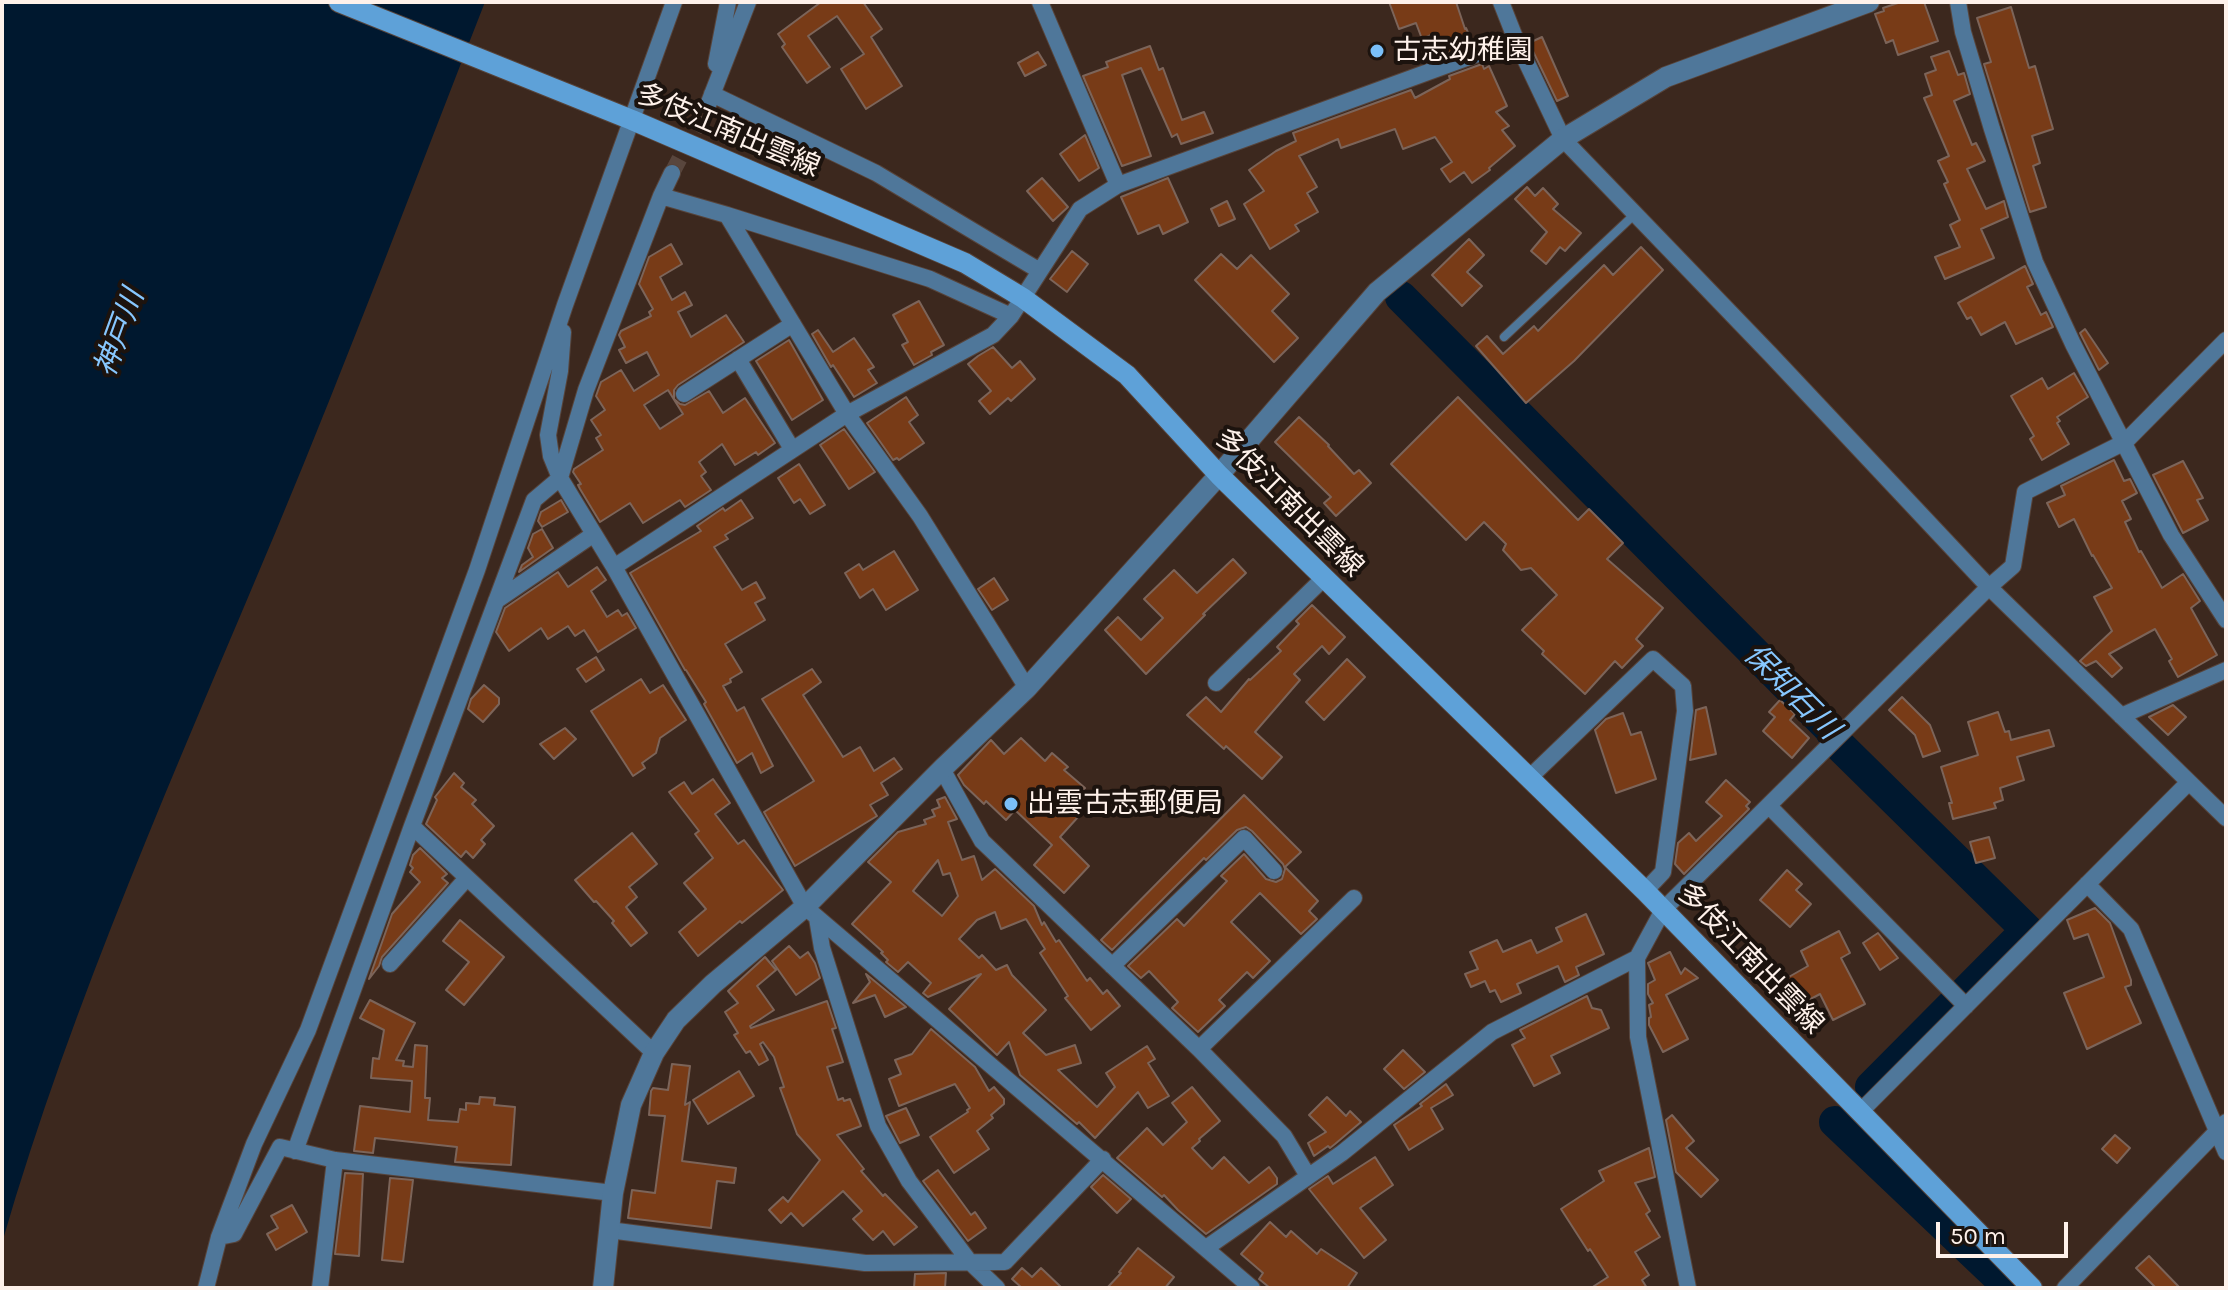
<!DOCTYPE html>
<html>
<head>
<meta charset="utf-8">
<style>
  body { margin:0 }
  #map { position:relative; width:2228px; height:1290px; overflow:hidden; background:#3c281e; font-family:Karla,sans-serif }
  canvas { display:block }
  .frame { position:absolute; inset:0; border:4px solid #fef1ea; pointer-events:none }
  .scale { position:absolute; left:1936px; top:1222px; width:132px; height:36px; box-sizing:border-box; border:4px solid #fef1ea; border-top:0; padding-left:10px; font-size:24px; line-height:28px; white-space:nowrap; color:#fef1ea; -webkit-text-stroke:6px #1c130e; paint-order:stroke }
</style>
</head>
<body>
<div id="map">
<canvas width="2228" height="1290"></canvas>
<div class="frame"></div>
<div class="scale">50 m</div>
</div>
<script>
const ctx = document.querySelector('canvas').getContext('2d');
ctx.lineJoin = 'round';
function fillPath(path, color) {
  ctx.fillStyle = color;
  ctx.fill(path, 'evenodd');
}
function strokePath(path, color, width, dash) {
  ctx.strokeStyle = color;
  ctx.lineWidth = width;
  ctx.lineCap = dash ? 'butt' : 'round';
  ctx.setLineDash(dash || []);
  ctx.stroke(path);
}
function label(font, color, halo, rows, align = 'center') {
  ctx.font = font + ' Karla,"Noto Sans JP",sans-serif';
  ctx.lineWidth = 8;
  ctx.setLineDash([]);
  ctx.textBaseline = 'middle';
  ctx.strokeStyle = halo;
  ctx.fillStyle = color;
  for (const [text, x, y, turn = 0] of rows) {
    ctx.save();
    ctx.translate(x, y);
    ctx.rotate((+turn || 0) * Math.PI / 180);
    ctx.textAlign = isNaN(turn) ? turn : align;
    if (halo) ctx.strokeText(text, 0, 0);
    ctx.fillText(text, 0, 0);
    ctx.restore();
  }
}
fillPath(new Path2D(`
  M2,2H485C416,178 349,356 276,531C178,765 73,998 2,1243Z`), '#00182f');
strokePath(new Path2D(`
  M1401,297L1829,728L1840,746L2027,930L1871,1087
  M1835,1122L2010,1288`), '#00182f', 32);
const building = new Path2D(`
  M821,2H863L882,29L871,37L902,86L866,109L841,69L864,54L837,16L808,36L830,67L807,83L782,47L785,44L778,34Z
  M1389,2H1456L1465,29L1466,28L1473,44L1440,56L1431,35L1422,39L1416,23L1399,29Z
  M1901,2H1924L1938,41L1898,55L1893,40L1886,43L1875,14L1884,11L1883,8Z
  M2011,7L2029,68L2035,66L2053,129L2032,136L2040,163L2033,166L2046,207L2030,212L1984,64L1991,62L1977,18Z
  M1542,37L1568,96L1557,101L1529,43Z
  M1150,46L1159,70L1163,68L1182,120L1204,112L1213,133L1181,144L1177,134L1172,137L1141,68L1122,75L1151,156L1122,166L1083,76L1108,67L1106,62Z
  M1949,51L1958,75L1964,73L1970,94L1954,101L1972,145L1976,143L1985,161L1967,169L1986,209L2004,201L2008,217L1981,229L1994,258L1945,279L1935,257L1960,247L1950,225L1960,220L1944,184L1948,182L1938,161L1949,156L1924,98L1932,95L1925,74L1936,70L1931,57Z
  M1038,52L1046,65L1025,76L1018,63Z
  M1482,64L1484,69L1489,66L1507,106L1496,112L1509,126L1502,130L1515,146L1489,168L1490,170L1472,183L1464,172L1450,182L1441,169L1452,162L1435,137L1403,149L1395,129L1341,148L1338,139L1299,156L1317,187L1307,193L1318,212L1295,225L1299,231L1270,249L1244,204L1264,191L1249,170L1276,151L1296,141L1293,133L1411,90L1415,98L1450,79L1449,76Z
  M1085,135L1099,168L1079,181L1060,154Z
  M1042,178L1068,207L1053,221L1027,191Z
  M1168,178L1188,222L1163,234L1159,225L1138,234L1121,197Z
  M1527,187L1535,196L1543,188L1558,204L1553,209L1581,233L1565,251L1560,247L1546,264L1531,251L1547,232L1515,199Z
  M1227,201L1235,219L1219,226L1211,209Z
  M1469,239L1484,255L1467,272L1482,286L1462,306L1432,275Z
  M671,244L682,264L660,277L672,300L685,292L692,305L678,312L691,337L726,315L744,342L678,385L674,390V399L680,404L685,405L709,391L723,413L745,398L775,443L758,455L756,452L735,465L722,444L699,462L706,472L701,476L711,490L685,507L680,500L643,523L630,503L600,522L580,489L578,485L581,484L573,472L574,469L603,450L596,438L601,435L591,420L605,410L596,396L601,382L621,370L634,391L659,375L647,352L626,363L619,350L625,347L619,335L621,331L651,316L649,312L653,309L639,284L649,257ZM668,390L683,414L660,429L644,405Z
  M1641,247L1663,270L1574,361L1526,403L1476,346L1487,336L1503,354L1534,326L1538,331L1604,265L1613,275Z
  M1072,251L1088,264L1067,292L1050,279Z
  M1221,254L1237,269L1251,255L1289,294L1272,311L1298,338L1274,362L1195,280Z
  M2025,266L2033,284L2027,287L2041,315L2046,312L2053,327L2016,344L2005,322L1981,335L1971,317L1967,319L1958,303Z
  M919,301L944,345L931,352L932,355L914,365L902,345L908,342L893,315Z
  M2085,329L2108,363L2099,370L2080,333Z
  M818,330L833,352L854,338L874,367L868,370L877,383L854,397L833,365L831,367L812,334Z
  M789,340L823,400L792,420L756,361Z
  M993,347L1012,368L1020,361L1035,379L1011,401L1008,398L990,414L979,401L991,391L968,364L978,356Z
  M2074,373L2088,397L2057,417L2060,421L2057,423L2069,444L2042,460L2030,439L2034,436L2011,396L2042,378L2048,389Z
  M906,397L918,415L909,422L924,443L899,460L897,458L893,460L867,423Z
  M1458,397L1578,520L1589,509L1623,543L1607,559L1663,608L1636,639L1643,646L1622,668L1615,661L1585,694L1542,654L1544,651L1522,630L1557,595L1531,568L1521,570L1503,550L1506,544L1484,522L1466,540L1391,464Z
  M1299,417L1329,445L1328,446L1354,474L1359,470L1371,483L1336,516L1324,503L1331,497L1275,442Z
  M844,429L875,472L849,489L820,445Z
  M2114,460L2124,481L2130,479L2137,493L2122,501L2131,519L2125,522L2139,552L2141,551L2162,588L2183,574L2200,601L2191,608L2217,655L2178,677L2169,661L2172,659L2155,629L2109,654L2122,668L2112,677L2096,661L2086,666L2080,661L2112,631L2094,597L2112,588L2093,555L2092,556L2074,519L2059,527L2047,503L2065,495L2061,486Z
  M2183,461L2203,498L2197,500L2208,520L2183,533L2153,475Z
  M799,464L825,505L810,514L800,499L794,503L778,478Z
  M561,500L568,512L542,527L538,521L541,512Z
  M741,500L753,518L725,535L728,539L714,547L742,590L756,582L765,598L755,603L765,620L725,644L742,672L730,679L731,682L723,686L737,711L744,707L773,766L761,773L752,753L737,763L704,704L706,702L686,670H685L630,573L701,531L697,526L723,508L725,511Z
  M542,529L553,548L519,572L522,565L533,557L528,548L533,534Z
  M894,551L918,590L886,610L873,589L860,598L845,573L859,564L863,570Z
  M1233,559L1246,573L1203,614L1205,615L1146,674L1105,630L1118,617L1141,640L1163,618L1144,599L1174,570L1197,593Z
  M597,567L606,580L591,591L607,617L618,610L622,616L627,613L636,628L598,652L584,630L575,636L568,626L548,639L541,628L509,651L496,632L505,608L558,572L568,587Z
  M994,578L1008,600L992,610L978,589Z
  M1312,605L1345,637L1329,654L1322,646L1294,674L1300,680L1255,732L1282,757L1262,779L1226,746L1224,749L1187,715L1206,697L1221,712L1249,679L1250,680L1281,651L1277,647L1299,624L1296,621Z
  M596,657L604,670L586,682L577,669Z
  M1347,659L1365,677L1324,720L1306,702Z
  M812,669L821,682L803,695L843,757L860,747L874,771L894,758L902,769L881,783L888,795L870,805L877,816L795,866L764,812L814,781L762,699Z
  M641,679L650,693L663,685L686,720L660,738L656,753L642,763L645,768L633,776L591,711Z
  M484,685L499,698V704L483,722L468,709L471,699Z
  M1902,697L1930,725L1940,751L1923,757L1915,735L1889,710Z
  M1780,700L1795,714L1790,720L1809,738L1792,758L1763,731L1775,717L1769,712Z
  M2173,705L2186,717L2168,735L2149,717Z
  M1706,707L1716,754L1690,760L1696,710Z
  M1998,712L2005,732L2009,731L2011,740L2049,730L2054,746L2017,757L2024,780L2000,788L2003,800L1994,803L1996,808L1953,819L1949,803H1952L1941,767L1978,755L1968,722Z
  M1623,713L1631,735L1641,732L1656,779L1616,793L1595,730L1606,719Z
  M565,728L576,739L554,759L540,744Z
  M1021,738L1045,761L1052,753L1068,767L1064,770L1085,788L1068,807L1078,817L1060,837L1089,866L1064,893L1034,865L1052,845L1015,810L1006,820L986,801L984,804L964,785L958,775L991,740L1004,754Z
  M454,773L464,783L461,787L476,800L472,804L494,826L481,840L485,844L473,858L466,851L461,857L426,824L437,800L435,797Z
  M713,779L730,803L715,814L738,844L744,840L783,890L742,923L740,921L698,956L679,932L706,909L684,883L713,858L695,834L699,831L669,792L684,782L692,794Z
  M1726,780L1750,802L1746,806L1749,809L1684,874L1675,864L1678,843L1689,833L1696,841L1722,816L1706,802Z
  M1244,795L1301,852L1285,867L1318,901L1309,911L1317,919L1301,934L1260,893L1231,922L1270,961L1253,978L1247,972L1219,1000L1225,1006L1198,1032L1172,1008L1178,1002L1149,971L1141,978L1128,966L1177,919L1184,926L1227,881L1221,876L1244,854L1266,879L1276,882L1282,879L1285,869L1283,864L1252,831L1246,827L1237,830L1206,860L1204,858L1112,950L1101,940Z
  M945,797L957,819L948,822L962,860L974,856L982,880L995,869L1034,906L1042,925L1044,922L1056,942L1059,940L1087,981L1090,978L1103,994L1107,990L1120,1006L1091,1030L1065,998L1068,996L1040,953L1045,949L1026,919L1001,929L995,912L977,920L959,939L979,958L982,955L996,970L1007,965L1012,975L1046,1010L1023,1033L1046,1055L1075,1045L1081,1063L1058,1070L1097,1107L1115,1087L1106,1073L1147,1046L1155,1059L1148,1063L1169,1096L1148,1108L1138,1092L1095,1138L1079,1122L1077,1124L1020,1075L1009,1042L997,1055L949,1009L981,974L928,997L923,993L931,983L908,962L898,972L886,962L888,960L881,953L883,952L852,924L891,882L868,862L898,832L926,824L924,820L935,816L932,810L940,807L937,800ZM938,860L943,875L950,873L958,896L942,916L913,891Z
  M632,833L657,864L629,887L637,897L626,907L647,933L631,946L612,923L614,921L596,901L594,902L575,880Z
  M1989,837L1995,858L1976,863L1970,842Z
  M420,848L447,874L442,878L448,883L382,957L379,966L369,979L392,914L420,882L410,872L413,868L410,865L413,855Z
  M1787,870L1802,884L1796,890L1811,904L1790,927L1760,900Z
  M2095,908L2110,923L2131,980V985L2125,987L2141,1023L2087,1049L2064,993L2104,977L2088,934L2074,939L2067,920Z
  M1586,914L1604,954L1576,967L1579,975L1565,982L1558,966L1517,984L1521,993L1501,1002L1495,990L1490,992L1485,981L1471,987L1465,974L1478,969L1470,952L1497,940L1503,952L1531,940L1537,953L1562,941L1556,928Z
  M460,920L504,957L464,1005L446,990L469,962L443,941Z
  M1839,931L1850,953L1841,958L1865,1004L1833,1020L1820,994L1807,1001L1804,994L1797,998L1787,978L1808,966L1801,951Z
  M1878,933L1898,958L1880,970L1863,943Z
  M789,946L800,958L808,952L815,963L820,978L796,995L772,961Z
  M1670,952L1681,974L1685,968L1698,978L1666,995L1688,1039L1663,1052L1649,1025V1018L1651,1017L1649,1005L1653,1003L1648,994V984L1655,980L1648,963Z
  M765,957L776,970L757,986L774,1010L750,1026L751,1028L827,1001L836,1028L832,1029L843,1062L827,1067L838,1100L843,1098L844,1101L850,1099L861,1126L837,1135L864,1169L861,1171L883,1196L885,1194L917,1227L894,1245L883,1231L873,1240L853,1219L862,1211L843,1191L803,1226L791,1213L781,1223L769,1210L783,1197L788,1202L820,1160L797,1134L780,1088L784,1087L774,1057L763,1042L760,1044L768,1060L759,1065L750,1051L746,1053L734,1035L738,1033L725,1012L738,1003L728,991Z
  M866,974L906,1007L885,1017L875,995L853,1003L870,982Z
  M1587,996L1592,1008L1601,1010L1609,1028L1551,1056L1560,1073L1534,1086L1512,1045L1525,1038L1520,1030Z
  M370,1000L415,1023L396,1060L404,1061L403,1066L413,1067L415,1045L427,1046L425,1098H430L428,1120L458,1122L460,1109L466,1110V1103L479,1104L480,1097L495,1098L494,1105L515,1107L511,1165L455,1162L457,1147L375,1138L373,1153L354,1151L360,1106L410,1112L412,1081L371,1078L373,1058L379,1059L384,1030L360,1018Z
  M931,1029L975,1067L989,1091L994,1087L1004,1099V1104L991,1115L993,1118L977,1131L989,1149L954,1173L930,1137L968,1112L967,1110L970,1108L955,1084L899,1106L889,1079L901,1074L895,1060L912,1054Z
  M1403,1050L1425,1072L1404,1089L1384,1069Z
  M672,1064L690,1066L685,1105L690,1102L682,1161L736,1168L734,1183L717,1181L711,1228L628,1218L632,1190L655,1193L665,1116L649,1115L651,1091L653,1088L668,1090Z
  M739,1071L754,1096L708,1124L693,1100Z
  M1446,1084L1453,1095L1431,1108L1443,1129L1409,1150L1394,1125L1422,1106L1420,1104Z
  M1192,1087L1220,1121L1199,1139L1200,1141L1192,1148L1212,1169L1224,1157L1249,1183L1269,1167L1277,1178V1184L1206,1234L1178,1210L1164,1195L1162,1197L1117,1158L1147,1128L1163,1145L1187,1122L1172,1103Z
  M1327,1097L1346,1116L1350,1111L1361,1122L1335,1144L1330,1148L1328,1146L1314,1156L1308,1143L1326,1132L1309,1115Z
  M906,1108L919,1135L900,1143L886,1116Z
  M1672,1115L1694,1141L1686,1148L1718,1180L1701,1197L1676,1172L1666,1120Z
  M2115,1135L2130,1148L2117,1163L2102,1149Z
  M1649,1148L1655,1177L1635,1183L1650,1211L1646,1214L1660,1237L1635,1252L1649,1275L1642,1280L1647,1288H1591L1608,1277L1590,1249L1588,1251L1561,1209L1604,1181L1599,1171Z
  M1375,1157L1393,1185L1360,1208L1386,1240L1364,1258L1309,1189L1328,1176L1333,1184Z
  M938,1170L971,1215L975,1212L986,1228L968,1241L923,1181Z
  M345,1173L363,1174L359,1256L335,1254Z
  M1103,1175L1131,1199L1117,1213L1091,1187Z
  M390,1178L413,1180L403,1262L382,1260Z
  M292,1205L307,1232L276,1250L267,1234L278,1228L271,1216Z
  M1270,1222L1286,1237L1291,1231L1317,1254L1321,1249L1357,1273L1347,1288H1270L1259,1279L1263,1273L1241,1254Z
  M1138,1248L1174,1277L1165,1288H1107L1121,1273L1119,1272Z
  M2149,1256L2180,1288H2156L2136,1268Z
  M1022,1268L1032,1277L1041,1268L1062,1288H1022L1012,1279Z
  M946,1273L945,1288H914L915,1274Z`);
fillPath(building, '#783b17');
strokePath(building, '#7c6459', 2);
strokePath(new Path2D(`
  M672,173L708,105`), '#59463d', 16, [16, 8]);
const service = new Path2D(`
  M1504,337L1635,214`);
const minor = new Path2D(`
  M1040,2L1118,185
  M1501,2L1516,40L1563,139L1771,355L1989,587L2226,818
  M1958,2L1963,32L1992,129L2035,262L2073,344L2171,535L2226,620
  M716,64L728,2
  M712,94L876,173L1040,271
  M708,105L748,2
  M661,196L727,215L847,414L920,516L1027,688
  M727,215L930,279L1011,316
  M563,332L560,371L548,435L551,456L560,478L614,567L805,907L1252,1288
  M738,359L792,449
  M684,394L793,324
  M614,567L847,414L993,335L1011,316L1080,209L1118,185L1516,40
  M496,601L594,534
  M1216,683L1324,578
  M2121,716L2226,670
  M942,769L982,841L1199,1049L1284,1136L1308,1176
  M1529,778L1653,659L1683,686L1685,711L1663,872L1645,891
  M1769,806L1966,1006
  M2087,884L2131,929L2226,1152
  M817,918L822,948L878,1126L909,1181L969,1261L997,1288
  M390,964L467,878
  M1112,966L1244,838L1274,871
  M1199,1049L1354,898
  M654,1053L412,826L534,500L560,478L586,390L661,196L672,173
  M1860,1112L2189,782
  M295,1151L412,826
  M609,1230L865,1263L1005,1262L1103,1159
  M219,1237L234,1234L280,1147L335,1160L613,1193
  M1206,1248L1342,1153L1492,1032L1637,958
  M206,1288L219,1237L254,1144L308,1030L477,570L565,305L674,2
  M320,1288L335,1160
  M1688,1288L1638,1037L1637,958L1663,910L1989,587L2013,566L2025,492L2125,442L2226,340
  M2065,1288L2226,1122`);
const tertiary = new Path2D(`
  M603,1288L613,1193L631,1105L654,1053L676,1020L713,984L805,907L942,769L1027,688L1219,475L1377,292L1563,139L1666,77L1869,2`);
const secondary = new Path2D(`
  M339,2L632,120L965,263L1023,298L1127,375L1219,475L1645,891L2032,1288`);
strokePath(service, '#57443b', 10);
strokePath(minor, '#57443b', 18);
strokePath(tertiary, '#57443b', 22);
strokePath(secondary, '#57443b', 22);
strokePath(service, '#4f779a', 8);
strokePath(minor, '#4f779a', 16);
strokePath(tertiary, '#4f779a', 20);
strokePath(secondary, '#5ea1d8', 20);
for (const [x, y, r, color] of [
  [1377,51,8,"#7abff8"],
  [1011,804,8,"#7abff8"]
]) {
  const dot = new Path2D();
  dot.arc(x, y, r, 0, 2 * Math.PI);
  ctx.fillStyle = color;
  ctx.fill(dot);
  strokePath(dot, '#1c130e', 3);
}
label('28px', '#fef1ea', '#1c130e', [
  ["古志幼稚園",1393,51],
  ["出雲古志郵便局",1027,804]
], 'left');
label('28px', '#fef1ea', '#1c130e', [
  ["多伎江南出雲線",728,131,23],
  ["多伎江南出雲線",1289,503,45],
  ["多伎江南出雲線",1750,959,46]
]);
label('italic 30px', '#87c7fe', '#1c130e', [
  ["神戸川",120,333,-70],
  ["保知石川",1791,692,45]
]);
</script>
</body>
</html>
